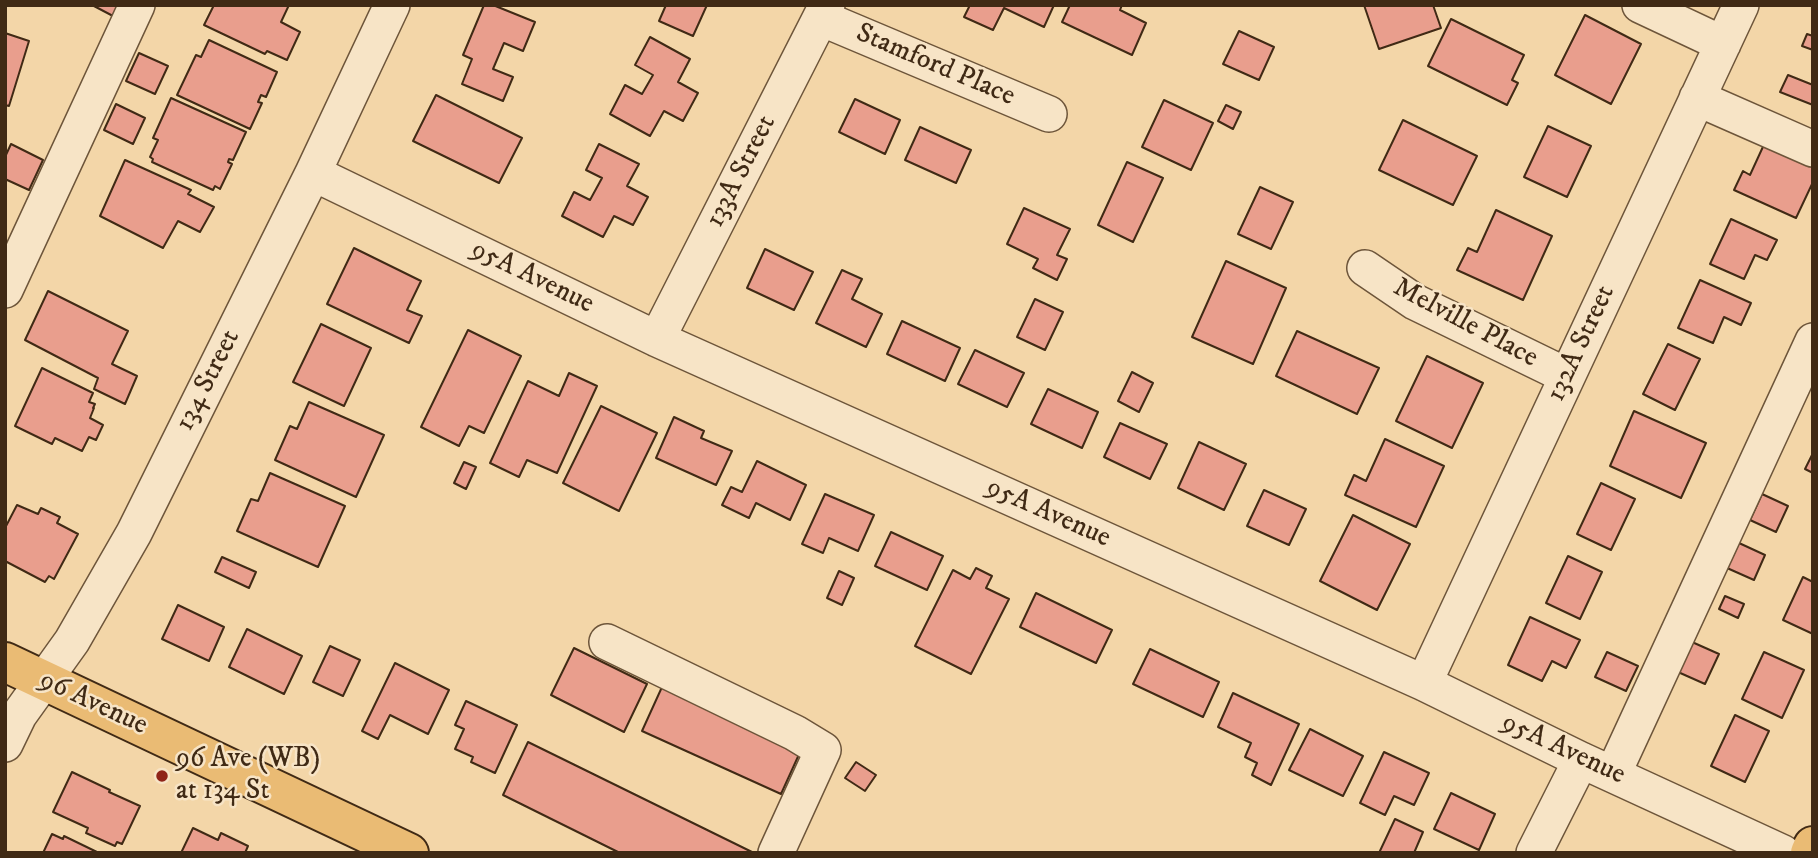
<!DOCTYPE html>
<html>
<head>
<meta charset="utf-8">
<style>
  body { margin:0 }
  #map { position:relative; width:1818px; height:858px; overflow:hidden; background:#f3d6a8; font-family:"IM FELL DW Pica",serif }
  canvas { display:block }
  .frame { position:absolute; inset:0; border:7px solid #402a15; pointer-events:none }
</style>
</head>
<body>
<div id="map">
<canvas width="1818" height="858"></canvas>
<div class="frame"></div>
</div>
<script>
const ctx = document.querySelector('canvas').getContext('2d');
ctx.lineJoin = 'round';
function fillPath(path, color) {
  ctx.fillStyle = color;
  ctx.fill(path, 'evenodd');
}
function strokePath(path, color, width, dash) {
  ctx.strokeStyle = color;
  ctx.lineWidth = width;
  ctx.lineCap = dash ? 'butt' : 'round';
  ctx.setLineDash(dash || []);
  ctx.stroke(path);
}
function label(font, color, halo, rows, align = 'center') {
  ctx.font = font + ' "IM FELL DW Pica",serif';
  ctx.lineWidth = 5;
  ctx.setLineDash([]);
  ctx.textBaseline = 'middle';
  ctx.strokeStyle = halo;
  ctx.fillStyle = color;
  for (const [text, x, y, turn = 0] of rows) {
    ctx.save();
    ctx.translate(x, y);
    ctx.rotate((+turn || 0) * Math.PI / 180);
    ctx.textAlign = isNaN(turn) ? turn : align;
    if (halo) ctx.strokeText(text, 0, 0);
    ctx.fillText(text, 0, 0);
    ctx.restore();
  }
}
const building = new Path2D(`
  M92,5H118L113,16Z
  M214,5H289L281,22L300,32L287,60L267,51L265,54L204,25Z
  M484,5H493L535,22L523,51L504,43L493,69L513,77L503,101L462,84L472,59L463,55Z
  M666,5H707L693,36L659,21Z
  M970,5H1054L1044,27L1004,8L993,30L964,17Z
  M1070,5H1122L1120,10L1146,23L1132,55L1062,22Z
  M1364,5H1433L1441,28L1379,49Z
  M1585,15L1641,44L1611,104L1555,75Z
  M1451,19L1524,55L1512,80L1518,83L1507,105L1428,66Z
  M1239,31L1274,47L1259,80L1223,64Z
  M5,33L29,41L9,106L5,105Z
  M1807,34L1813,36V50L1802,46Z
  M650,37L690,59L678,82L698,93L683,121L664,111L650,136L610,114L625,85L642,94L653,75L635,65Z
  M209,40L277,72L266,97L261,95L258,102L262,103L250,129L177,95L196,55L201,57Z
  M139,53L168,66L155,94L126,81Z
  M1788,75L1813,85V105L1780,92Z
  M436,95L522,138L499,183L413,141Z
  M171,98L246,132L233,160L229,159L228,162L232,164L220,189L215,186L213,190L152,162L153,159L150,157L158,140L153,138Z
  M855,99L900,120L885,154L839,132Z
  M1164,100L1213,123L1191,170L1142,147Z
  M116,104L145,118L133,144L104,130Z
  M1226,105L1241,112L1233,129L1218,121Z
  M1403,120L1477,156L1453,205L1379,170Z
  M1548,126L1591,146L1567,197L1524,177Z
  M920,127L971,150L956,183L905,160Z
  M1767,138L1813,159V182L1796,218L1734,190L1743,171L1750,175Z
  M11,144L43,160L29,190L5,179V157Z
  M599,144L639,164L627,186L648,197L633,225L614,216L603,237L562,216L574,192L590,200L602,178L586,170Z
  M125,160L191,190L188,194L214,207L200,232L178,221L163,248L100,216Z
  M1127,162L1163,178L1133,242L1098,225Z
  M1260,187L1293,202L1271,249L1238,234Z
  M1024,208L1070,229L1057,255L1067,259L1057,280L1033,268L1038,259L1007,244Z
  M1496,210L1552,236L1523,300L1457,270L1468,248L1477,252Z
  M1731,219L1777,240L1767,260L1755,255L1744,279L1710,264Z
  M354,248L421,281L407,310L422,316L409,343L327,304Z
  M765,249L813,272L794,310L747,288Z
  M1226,261L1286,288L1253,364L1192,337Z
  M842,270L862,279L852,299L882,314L866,347L816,323Z
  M1700,280L1751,303L1741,325L1724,317L1713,343L1678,328Z
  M48,291L128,331L112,364L137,376L125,404L94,389L98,378L25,340Z
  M1035,299L1063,312L1045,350L1017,337Z
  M902,321L960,348L945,381L887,354Z
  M321,324L371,348L344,406L293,382Z
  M468,330L521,356L484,433L469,426L459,446L421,427Z
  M1297,331L1379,368L1357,414L1276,376Z
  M1668,344L1700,359L1675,410L1643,394Z
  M975,350L1024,373L1007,407L958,384Z
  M1427,356L1483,383L1452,448L1396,421Z
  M42,368L93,393L89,402L95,404L93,408H94L90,418L103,425L96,440L89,437L82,451L55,438L52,444L15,426Z
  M1132,372L1153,383L1139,412L1118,401Z
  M569,373L597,386L557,473L527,460L519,477L490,463L528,381L559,396Z
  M1048,389L1098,412L1082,448L1031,424Z
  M309,402L384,435L356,497L275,460L290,426L297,429Z
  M601,406L657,433L619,511L563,483Z
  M1634,411L1706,443L1681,498L1610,466Z
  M674,417L704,431L701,438L732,451L716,485L656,458Z
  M1120,423L1167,444L1150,479L1104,457Z
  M1385,439L1444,466L1416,527L1345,495L1354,475L1366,481Z
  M1199,442L1246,464L1224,510L1178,488Z
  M1813,453V473L1805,469Z
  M757,461L806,485L790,520L756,503L749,518L722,505L731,487L742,492Z
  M464,462L476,467L466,489L454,483Z
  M270,473L345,506L318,567L237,531L251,499L258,501Z
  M1601,483L1635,499L1611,550L1577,534Z
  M1264,490L1306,509L1289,545L1247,526Z
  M825,494L874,515L858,551L829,538L823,553L802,544Z
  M1762,494L1788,506L1776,532L1750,520Z
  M17,505L38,514L41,508L60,517L57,523L78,534L54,579L49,576L45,582L5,561V528Z
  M1353,515L1410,544L1377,610L1320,581Z
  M891,532L943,556L927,590L875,566Z
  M1739,543L1765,555L1754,580L1727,568Z
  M1568,556L1602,572L1580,619L1546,603Z
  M222,557L256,572L249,588L215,572Z
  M976,568L992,576L986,588L1009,599L971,674L915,646L953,570L970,579Z
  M839,571L854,578L842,605L827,598Z
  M1803,577L1813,582V634L1783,620Z
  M1036,593L1112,630L1096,663L1020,627Z
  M1725,596L1744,604L1738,618L1719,609Z
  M178,605L224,627L209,661L162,639Z
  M1530,617L1580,640L1566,668L1552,661L1542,681L1508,665Z
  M247,629L302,656L284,694L229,667Z
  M1692,642L1719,654L1705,684L1678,672Z
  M330,646L360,660L343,696L313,682Z
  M574,648L647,684L624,732L551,695Z
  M1150,649L1219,682L1203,717L1133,684Z
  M1607,652L1638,666L1626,691L1595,677Z
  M1764,652L1804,670L1782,718L1742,699Z
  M395,663L449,690L428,734L390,715L378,739L362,731Z
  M662,687L801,750L781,794L642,731Z
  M1233,693L1299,724L1271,785L1252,775L1257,763L1245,757L1251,743L1218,727Z
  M466,701L517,725L495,773L471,762L473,757L455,749L464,729L455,725Z
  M1735,715L1769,731L1745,782L1711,766Z
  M1310,729L1363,756L1343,796L1289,770Z
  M528,742L752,852L751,853H620L503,795Z
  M1384,752L1429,773L1414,805L1394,796L1385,815L1360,803Z
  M856,762L876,775L865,791L845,778Z
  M72,772L110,790L109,792L140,806L122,844L117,842L115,846L86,833L88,828L53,812Z
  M1451,793L1495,814L1479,850L1434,829Z
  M1395,819L1423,832L1414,853H1379Z
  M193,828L218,840L221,833L248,846L245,853H181Z
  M52,834L63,839L64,836L99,853H43Z`);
fillPath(building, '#e99e8d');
strokePath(building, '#402a15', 2);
const minor = new Path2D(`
  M1640,5L1723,44
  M821,18L1049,114
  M1697,98L1813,149
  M313,173L657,339L1424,683L1581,760L1783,853
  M1365,268L1415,302L1567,376
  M5,290L137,5
  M657,339L827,5
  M607,642L795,733L823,750L776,853
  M1424,683L1741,5
  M5,744L19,715L72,641L134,533L313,173L392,5
  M1613,774L1813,341
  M1534,853L1581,760`);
const major = new Path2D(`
  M5,662L409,853
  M1810,853L1813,846`);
strokePath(minor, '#6d553a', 38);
strokePath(major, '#402a15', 42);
strokePath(minor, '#f7e4c6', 35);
strokePath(major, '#eabb74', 38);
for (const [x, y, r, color] of [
  [162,776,7,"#8f2418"]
]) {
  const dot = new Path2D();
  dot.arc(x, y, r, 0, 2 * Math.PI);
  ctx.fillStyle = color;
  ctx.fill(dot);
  strokePath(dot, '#f7e4c6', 2.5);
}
label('28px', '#402a15', '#f7e4c6', [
  ["Stamford Place",935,66,23],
  ["133A Street",742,172,-63],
  ["95A Avenue",532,278,26],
  ["Melville Place",1465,324,28],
  ["132A Street",1582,344,-65],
  ["134 Street",209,381,-63],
  ["95A Avenue",1048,514,24],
  ["96 Avenue",93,704,25],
  ["95A Avenue",1563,750,25]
]);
label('28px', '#402a15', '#f7e4c6', [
  ["96 Ave (WB)",176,760],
  ["at 134 St",176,792]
], 'left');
</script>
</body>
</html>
